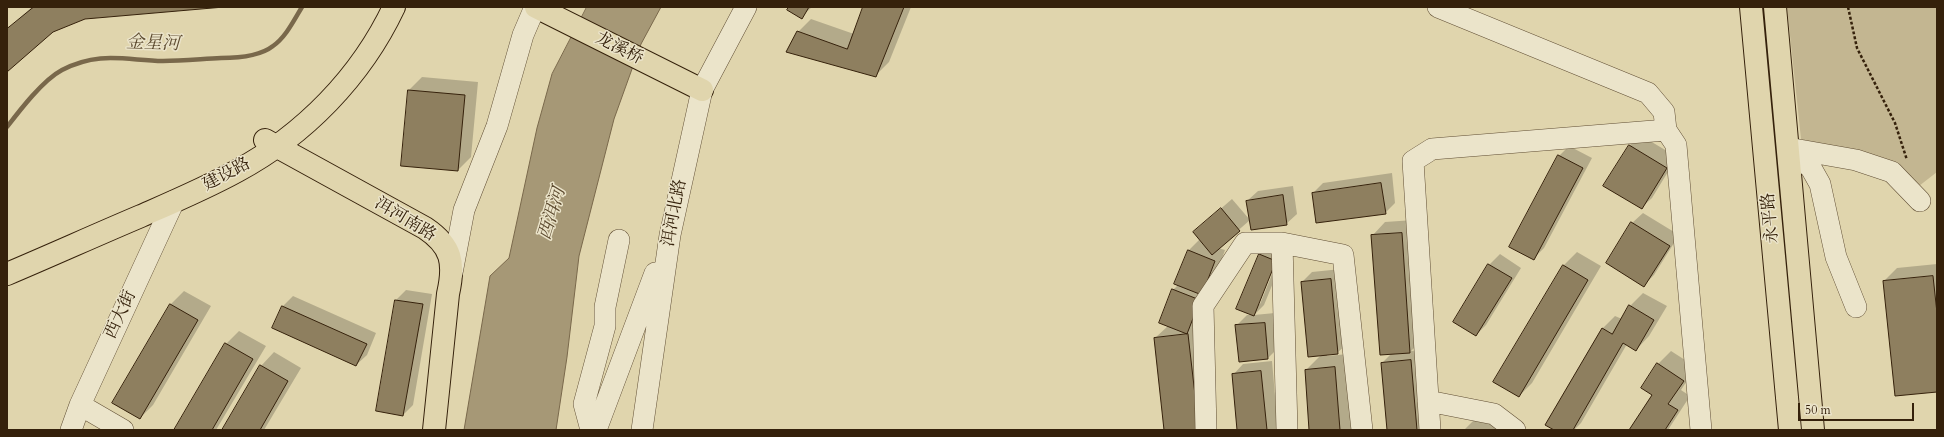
<!DOCTYPE html>
<html>
<head>
<meta charset="utf-8">
<style>
  body { margin:0 }
  #map { position:relative; width:1944px; height:437px; overflow:hidden; background:#e0d5ad; font-family:Cardo,serif }
  canvas { display:block }
  .frame { position:absolute; inset:0; border:8px solid #35210b; pointer-events:none }
  .scale { position:absolute; left:1798px; top:403px; width:116px; height:18px; box-sizing:border-box; border:2px solid #35210b; border-top:0; padding-left:5px; font-size:12px; line-height:14px; white-space:nowrap; color:#35210b; -webkit-text-stroke:3px #ebe4ca; paint-order:stroke }
</style>
</head>
<body>
<div id="map">
<canvas width="1944" height="437"></canvas>
<div class="frame"></div>
<div class="scale">50 m</div>
</div>
<script>
const ctx = document.querySelector('canvas').getContext('2d');
ctx.lineJoin = 'round';
function fillPath(path, color) {
  ctx.fillStyle = color;
  ctx.fill(path, 'evenodd');
}
function strokePath(path, color, width, dash) {
  ctx.strokeStyle = color;
  ctx.lineWidth = width;
  ctx.lineCap = dash ? 'butt' : 'round';
  ctx.setLineDash(dash || []);
  ctx.stroke(path);
}
function label(font, color, halo, rows, align = 'center') {
  ctx.font = font + ' Cardo,"Noto Serif SC",serif';
  ctx.lineWidth = 3;
  ctx.setLineDash([]);
  ctx.textBaseline = 'middle';
  ctx.strokeStyle = halo;
  ctx.fillStyle = color;
  for (const [text, x, y, turn = 0] of rows) {
    ctx.save();
    ctx.translate(x, y);
    ctx.rotate((+turn || 0) * Math.PI / 180);
    ctx.textAlign = isNaN(turn) ? turn : align;
    if (halo) ctx.strokeText(text, 0, 0);
    ctx.fillText(text, 0, 0);
    ctx.restore();
  }
}
fillPath(new Path2D(`
  M1787,7H1937V172L1919,186L1863,158L1801,139Z`), '#c3b691');
const water = new Path2D(`
  M587,7H661L641,44L614,119L579,256L567,357L556,430H464L490,276L509,258L537,128L552,74Z`);
fillPath(water, '#a69876');
strokePath(water, '#79684b', 1);
fillPath(new Path2D(`
  M32,7H214L84,18L53,31L7,70V29Z
  M790,7H812L801,17Z
  M865,7H911L889,62L876,75L798,32L811,19L854,34Z
  M422,77L478,82L471,157L458,170L402,165L409,90Z
  M1640,135L1677,157L1652,198L1641,208L1605,185L1630,145Z
  M1569,146L1592,158L1544,248L1533,259L1559,156Z
  M1392,173L1395,203L1385,213L1313,193L1323,183Z
  M1293,186L1297,214L1286,224L1247,201L1258,191Z
  M1232,199L1250,220L1218,248L1225,250L1213,284V430H1165L1155,338L1168,326L1173,290L1178,285L1188,251L1199,240L1202,242L1194,232Z
  M1643,213L1679,235L1654,275L1644,285L1632,223Z
  M1414,220L1423,339L1411,351L1421,350L1422,430H1388L1382,363L1392,353L1372,236L1385,222Z
  M1270,244L1286,251L1264,305L1254,315L1275,313L1278,348L1268,358L1240,361L1236,326L1247,315H1253L1259,254ZM1277,256L1279,257L1260,304H1258Z
  M1577,252L1601,266L1532,383L1519,396L1494,382L1564,265Z
  M1500,254L1521,268L1486,325L1476,335L1489,265Z
  M1937,264V391L1884,281L1897,268Z
  M1341,269L1348,343L1337,353L1327,354V356L1348,354L1353,430H1310L1306,370L1321,355L1302,282L1312,272Z
  M406,290L432,294L413,405L403,415L377,410L396,300Z
  M184,291L211,306L153,405L140,418L113,402L171,304Z
  M1643,293L1667,306L1649,336L1636,350L1627,344L1581,423L1574,430H1556L1602,329L1615,316L1622,319L1630,306Z
  M293,296L376,333L367,355L356,365L283,306Z
  M239,331L266,346L216,430H175L226,344Z
  M1671,351L1696,367L1681,390L1690,396L1668,430H1630L1653,395L1658,364Z
  M274,352L301,368L264,430H223L261,366Z
  M1272,361L1278,430H1238L1233,375L1243,364Z
  M1474,420L1498,421V430H1464Z`), '#0003');
strokePath(new Path2D(`
  M7,127C20,110 43,80 62,70C99,51 124,60 163,61C182,61 201,59 221,58C237,58 259,57 273,46C286,37 294,20 302,7`), '#79684b', 4.5);
const building = new Path2D(`
  M34,7H224L85,19L53,32L7,72V29Z
  M789,7H809L802,19L787,10Z
  M863,7H904L876,77L786,52L797,31L847,49Z
  M408,90L465,95L458,171L401,166Z
  M1629,145L1667,168L1642,209L1603,186Z
  M1558,155L1583,168L1534,260L1509,247Z
  M1381,183L1386,214L1316,223L1312,193Z
  M1283,195L1287,225L1251,230L1246,201Z
  M1221,208L1240,231L1212,255L1193,232Z
  M1631,222L1670,246L1644,287L1606,263Z
  M1402,233L1410,353L1380,355L1371,235Z
  M1188,250L1215,261L1202,295L1174,284Z
  M1259,254L1276,261L1254,316L1236,309Z
  M1488,264L1512,278L1476,336L1453,322Z
  M1563,265L1588,280L1519,397L1493,382Z
  M1933,276L1937,313V392L1895,396L1883,281Z
  M1331,279L1338,354L1308,357L1301,282Z
  M1172,289L1200,300L1187,334L1159,323Z
  M395,300L423,304L403,416L376,411Z
  M170,304L198,320L140,419L112,403Z
  M1629,305L1654,320L1636,351L1623,343L1573,430H1554L1545,425L1602,328L1612,334Z
  M282,306L367,344L356,366L272,328Z
  M1265,323L1268,359L1239,362L1235,325Z
  M1188,334L1199,430H1164L1154,338Z
  M225,343L253,359L212,430H174Z
  M1411,360L1417,430H1387L1381,363Z
  M1657,363L1684,381L1668,404L1678,410L1665,430H1629L1652,395L1641,388Z
  M260,365L288,381L260,430H222Z
  M1335,367L1340,430H1309L1305,370Z
  M1261,371L1267,430H1237L1232,374Z`);
fillPath(building, '#8e7f5f');
strokePath(building, '#35210b', 1);
const minor = new Path2D(`
  M1438,7L1648,93L1664,112L1666,130
  M1788,148L1811,168L1820,184L1836,257L1856,307
  M1788,148L1856,160L1892,172L1920,201
  M1282,243L1287,430
  M452,273L464,210L497,126L523,35L535,7
  M1428,401L1494,414L1515,430
  M80,405L123,430
  M71,430L80,405L174,201
  M591,430L584,404L605,326V307L619,240
  M596,430L655,273
  M642,430L670,235L702,90L746,7
  M1206,430L1203,306L1245,243H1282L1343,255L1362,430
  M1430,430L1413,161L1432,149L1666,130L1676,145L1701,430`);
const major = new Path2D(`
  M536,7L702,90
  M265,140L425,228C452,246 455,263 448,294L434,430
  M7,274C52,255 96,235 141,216C173,202 206,188 237,171C304,135 361,77 394,7`);
const highway = new Path2D(`
  M1751,7L1790,430
  M1775,7L1813,430`);
strokePath(minor, '#604e34', 22);
strokePath(major, '#35210b', 24);
strokePath(highway, '#35210b', 24);
strokePath(new Path2D(`
  M1848,7L1857,48L1895,123L1907,160`), '#35210b', 2.5, [3, 2]);
strokePath(minor, '#ebe4ca', 21);
strokePath(major, '#e0d5ad', 22);
strokePath(highway, '#e0d5ad', 22);
label('17px', '#35210b', '#ebe4ca', [
  ["龙溪桥",619,49,27],
  ["建设路",227,175,-28],
  ["洱河北路",675,213,-79],
  ["永平路",1771,218,-95],
  ["洱河南路",405,220,31],
  ["西大街",121,315,-65]
]);
label('italic 18px', '#5d4b30', '#ebe4ca', [
  ["金星河",153,44,2],
  ["西洱河",553,214,-73]
]);
</script>
</body>
</html>
